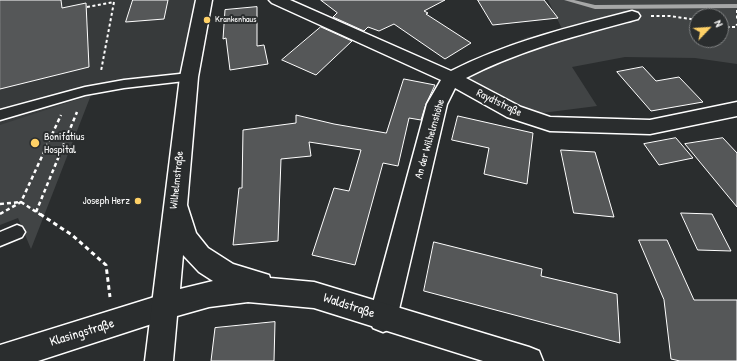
<!DOCTYPE html>
<html>
<head>
<meta charset="utf-8">
<style>
  body { margin:0 }
  #map { position:relative; width:737px; height:361px; overflow:hidden; background:#2a2d2e; font-family:"Patrick Hand",sans-serif }
  canvas { display:block }
  .north { position:absolute; left:689px; top:8px; width:40px; height:40px; box-sizing:border-box; background:#2a2d2e; border:1px solid #7f8182; border-radius:50%; rotate:65deg; font-size:11px; font-weight:700; line-height:16px; text-align:center; color:#fff }
  .north::after { content:''; display:block; margin:auto; width:14px; height:18px; background:#ffd166; clip-path:polygon(50% 0,100% 100%,50% 72%,0 100%) }
</style>
</head>
<body>
<div id="map">
<canvas width="737" height="361"></canvas>
<div class="north">N</div>
</div>
<script>
const ctx = document.querySelector('canvas').getContext('2d');
ctx.lineJoin = 'round';
function fillPath(path, color) {
  ctx.fillStyle = color;
  ctx.fill(path, 'evenodd');
}
function strokePath(path, color, width, dash) {
  ctx.strokeStyle = color;
  ctx.lineWidth = width;
  ctx.lineCap = dash ? 'butt' : 'round';
  ctx.setLineDash(dash || []);
  ctx.stroke(path);
}
function label(font, color, halo, rows, align = 'center') {
  ctx.font = font + ' "Patrick Hand",sans-serif';
  ctx.lineWidth = 4;
  ctx.setLineDash([]);
  ctx.textBaseline = 'middle';
  ctx.strokeStyle = halo;
  ctx.fillStyle = color;
  for (const [text, x, y, turn = 0] of rows) {
    ctx.save();
    ctx.translate(x, y);
    ctx.rotate((+turn || 0) * Math.PI / 180);
    ctx.textAlign = isNaN(turn) ? turn : align;
    if (halo) ctx.strokeText(text, 0, 0);
    ctx.fillText(text, 0, 0);
    ctx.restore();
  }
}
fillPath(new Path2D(`
  M0,0H204L193,79L89,94L51,191L0,202Z`), '#373a3b');
fillPath(new Path2D(`
  M548,0H737V64L695,58L625,57L572,67L597,106L542,113L501,102L467,86L465,75L467,67L496,50L528,37L564,33ZM697,16H721V40H697Z
  M91,95L31,249L18,218L0,225V125Z`), '#414445');
fillPath(new Path2D(`
  M564,0H574L595,5L737,4V8L595,9Z`), '#a6a7a7');
const building = new Path2D(`
  M0,0H61L62,8L86,3L89,67L0,89Z
  M133,0H168L164,19L126,22Z
  M321,0H445L424,11L428,13L426,14L471,43L445,59L394,24L379,31L368,27L364,31L333,17L337,13Z
  M478,0H544L558,18L493,25Z
  M257,7V46L264,45L268,64L230,70L226,38L223,39L225,10Z
  M321,27L352,41L316,75L282,60Z
  M643,67L656,81L679,77L703,102L651,111L617,72Z
  M404,79L435,85L426,104L421,120L409,118L398,166L383,163L355,265L312,255L334,188L349,191L361,150L309,142L311,156L281,159L278,241L233,245L239,188H242L243,130L296,123V115L334,124L386,133Z
  M458,116L533,133L527,184L484,174L489,148L452,140Z
  M676,138L693,158L659,165L644,144Z
  M723,138L737,153V207L685,144Z
  M561,150L595,152L614,217L574,213Z
  M681,213L712,214L731,251L698,250Z
  M639,240H667L694,300H737V361H680L671,359L664,300Z
  M434,242L542,269L541,276L617,294L620,343L424,291Z
  M275,322L274,361H211L215,328Z`);
fillPath(building, '#555758');
strokePath(building, '#fff', 1);
const lane = new Path2D(`
  M189,73L193,74L195,77L193,80L124,88L85,95L0,120V110L85,87L124,80Z
  M17,225L22,227L25,232L22,237L0,246V232Z`);
const street = new Path2D(`
  M269,0H290L451,71C508,42 570,27 632,11L638,13L640,16L638,19C579,35 520,50 466,78L521,107L550,117L650,120L737,102V116L650,134L550,131L507,117L455,88L447,104L397,318L393,328L383,332L373,328L369,318L427,104L441,80L272,3Z
  M164,294L173,298L177,307L173,316L164,320L38,361H0V345Z`);
const secondary = new Path2D(`
  M196,0H212L198,77L187,205L196,233L208,248L233,264L269,275L270,278L314,282L529,347L539,351L543,361H483L314,308L248,302L209,307L177,316L173,361H145L180,77ZM183,255L199,272L213,281L180,289Z`);
strokePath(lane, '#fff', 3);
strokePath(street, '#fff', 3);
strokePath(secondary, '#fff', 3);
strokePath(new Path2D(`
  M87,7L114,2L101,71
  M737,10V21
  M651,16H670L697,20
  M721,27H736L737,24`), '#fff', 2, [3, 2.5]);
strokePath(new Path2D(`
  M0,204L21,202L41,215
  M36,212L77,112
  M0,214L21,202L61,115`), '#fff', 2.5, [4, 3]);
strokePath(new Path2D(`
  M40,214L72,235L106,265L110,297`), '#fff', 3, [4.5, 3.5]);
fillPath(lane, '#2a2d2e');
fillPath(street, '#2a2d2e');
fillPath(secondary, '#2a2d2e');
for (const [x, y, r, color] of [
  [207,20,4,"#ffd166"],
  [35,143,5,"#ffd166"],
  [138,201,4,"#ffd166"]
]) {
  const dot = new Path2D();
  dot.arc(x, y, r, 0, 2 * Math.PI);
  ctx.fillStyle = color;
  ctx.fill(dot);
  strokePath(dot, '#2a2d2e', 1.5);
}
label('9px', '#fff', '#2a2d2e', [
  ["Krankenhaus",215,20]
], 'left');
label('11px', '#fff', '#2a2d2e', [
  ["Raydtstraße",499,103,26],
  ["An der Wilhelmshöhe",430,139,-74],
  ["Wilhelmstraße",177,180,-84]
]);
label('11px', '#fff', '#2a2d2e', [
  ["Bonifatius",44,137],
  ["Hospital",44,150],
  ["Joseph Herz",130,201,"right"]
], 'left');
label('13px', '#fff', '#2a2d2e', [
  ["Waldstraße",349,306,18],
  ["Klasingstraße",82,333,-17]
]);
</script>
</body>
</html>
